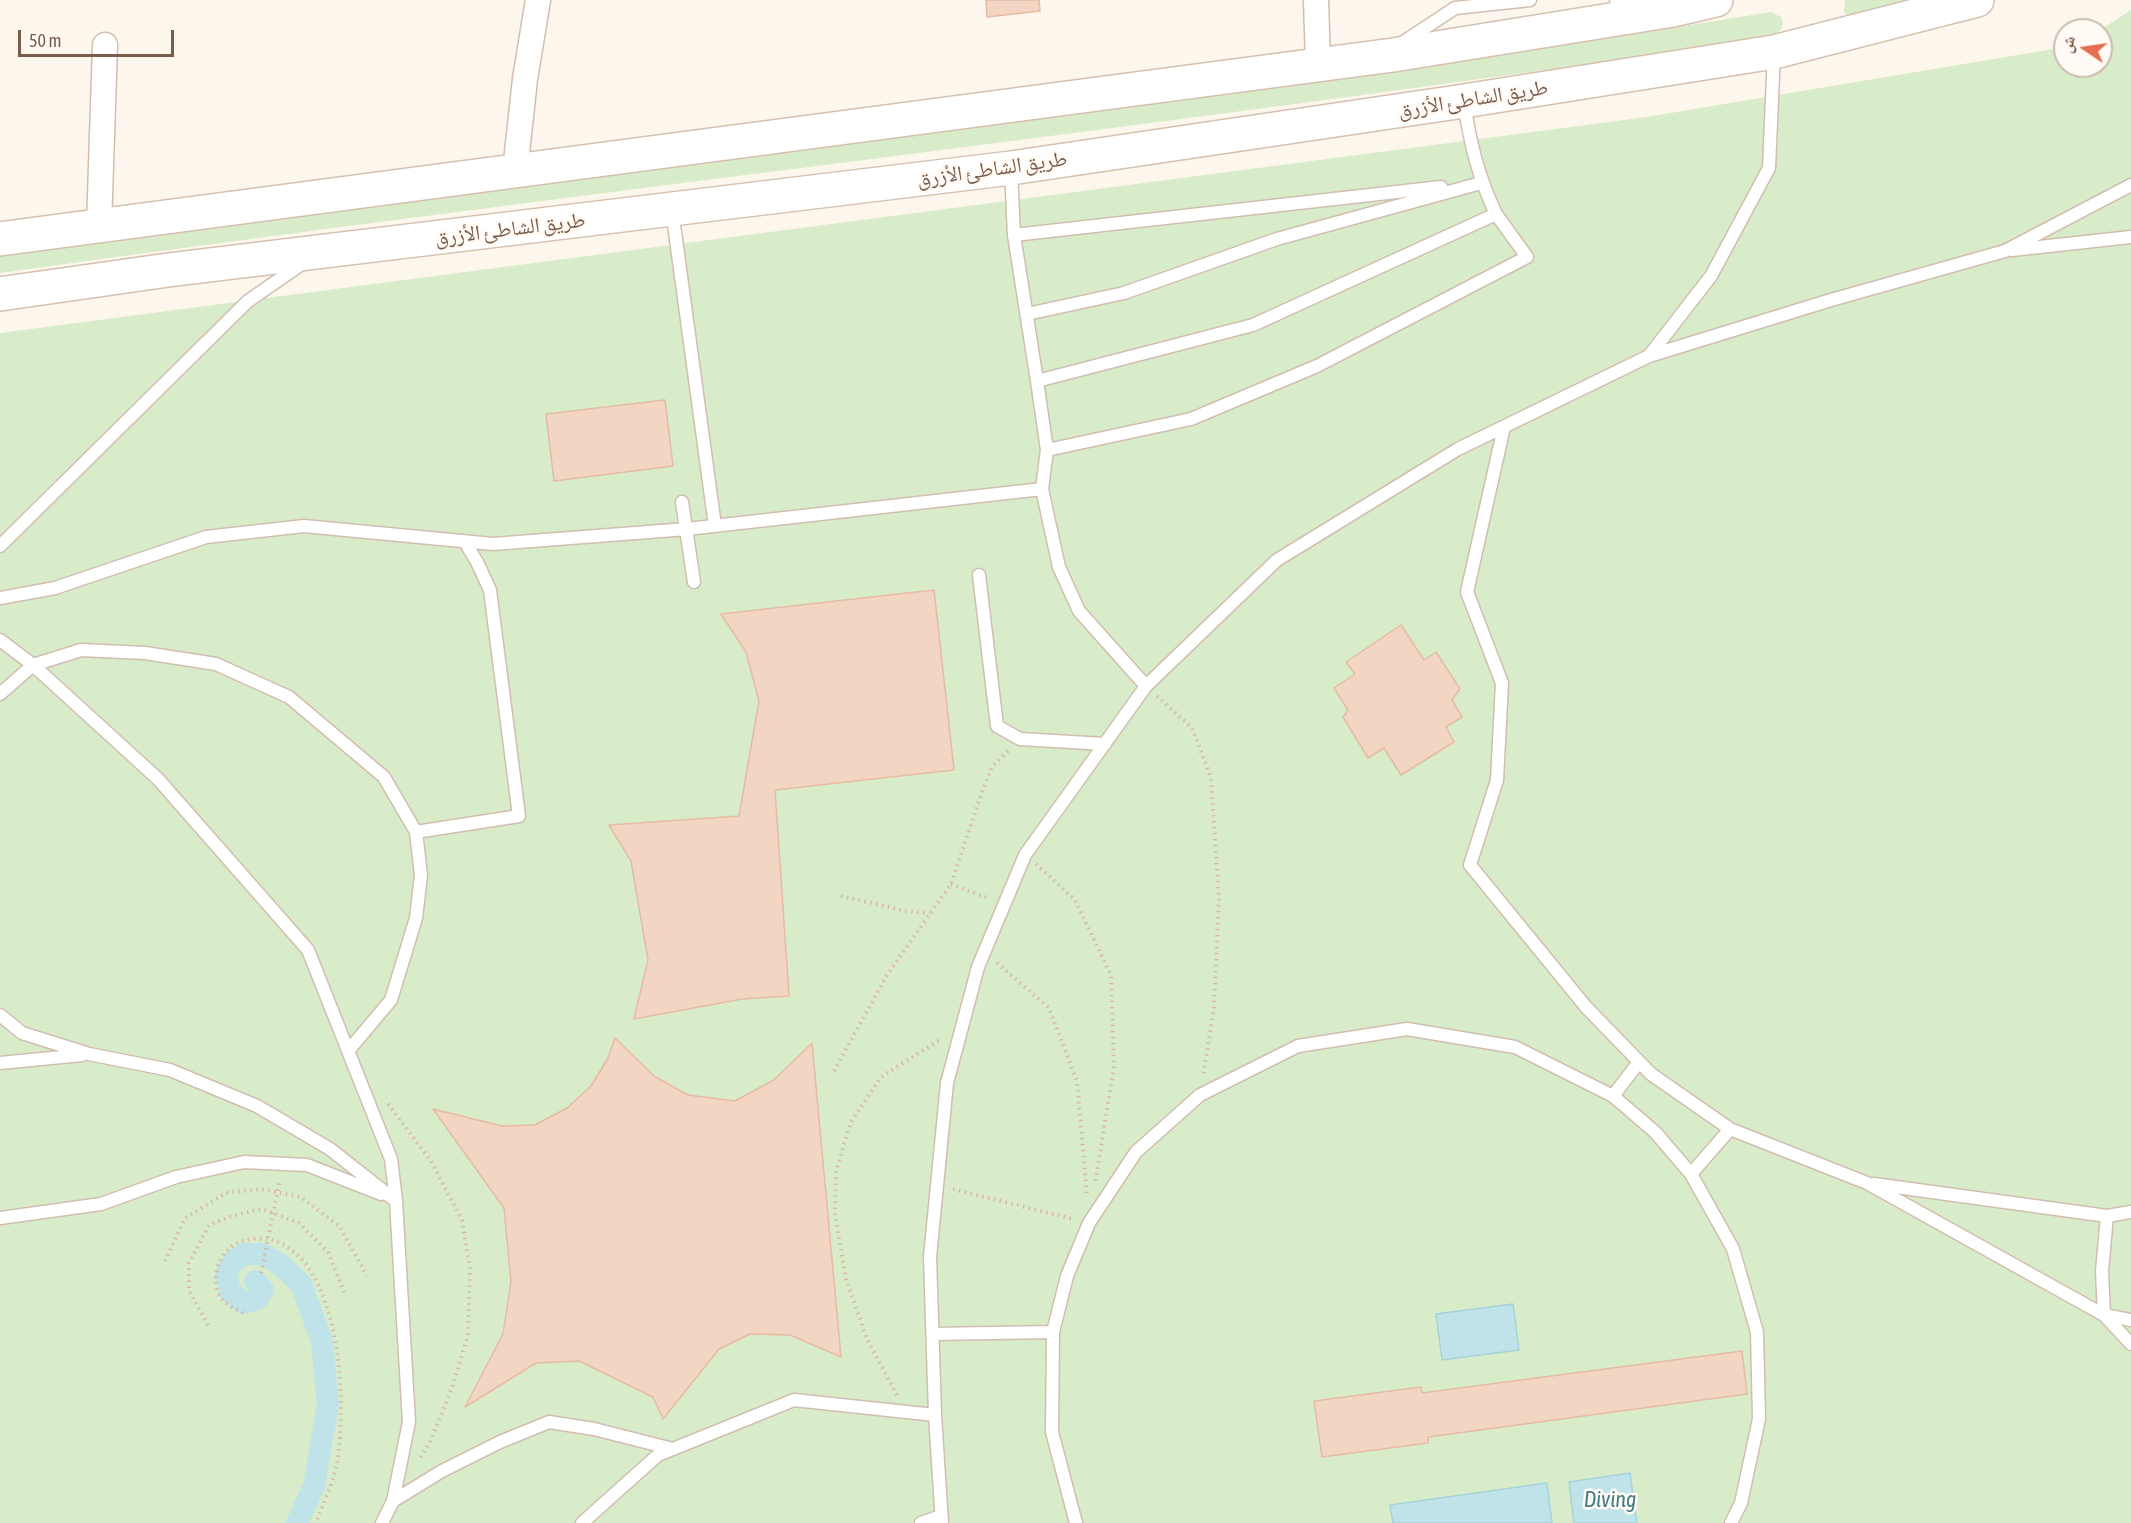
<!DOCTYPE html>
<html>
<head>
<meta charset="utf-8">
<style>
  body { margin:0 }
  #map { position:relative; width:2131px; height:1523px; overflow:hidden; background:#fdf6ec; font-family:"Asap Condensed","Noto Naskh Arabic",sans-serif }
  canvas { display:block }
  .north { position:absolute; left:2053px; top:18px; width:60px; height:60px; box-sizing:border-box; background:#fffaf3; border:2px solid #cabbb1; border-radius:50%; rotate:283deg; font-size:16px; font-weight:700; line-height:24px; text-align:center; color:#7a5c4d }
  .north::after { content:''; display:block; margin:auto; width:21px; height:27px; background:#e76f51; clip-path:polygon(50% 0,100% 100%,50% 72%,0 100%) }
  .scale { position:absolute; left:18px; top:30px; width:156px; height:27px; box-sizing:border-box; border:3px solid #7a5c4d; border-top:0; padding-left:8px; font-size:18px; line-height:21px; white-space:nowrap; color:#7a5c4d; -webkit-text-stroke:4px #fffaf3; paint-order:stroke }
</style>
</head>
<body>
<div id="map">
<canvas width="2131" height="1523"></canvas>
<div class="north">ش</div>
<div class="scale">50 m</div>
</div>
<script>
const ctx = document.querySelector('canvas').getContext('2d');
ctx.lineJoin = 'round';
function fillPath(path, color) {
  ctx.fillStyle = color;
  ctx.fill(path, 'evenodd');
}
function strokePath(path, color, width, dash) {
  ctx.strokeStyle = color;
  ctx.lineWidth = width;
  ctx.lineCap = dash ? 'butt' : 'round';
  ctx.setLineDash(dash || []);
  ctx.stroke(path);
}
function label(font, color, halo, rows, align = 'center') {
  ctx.font = font + ' "Asap Condensed","Noto Naskh Arabic",sans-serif';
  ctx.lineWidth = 5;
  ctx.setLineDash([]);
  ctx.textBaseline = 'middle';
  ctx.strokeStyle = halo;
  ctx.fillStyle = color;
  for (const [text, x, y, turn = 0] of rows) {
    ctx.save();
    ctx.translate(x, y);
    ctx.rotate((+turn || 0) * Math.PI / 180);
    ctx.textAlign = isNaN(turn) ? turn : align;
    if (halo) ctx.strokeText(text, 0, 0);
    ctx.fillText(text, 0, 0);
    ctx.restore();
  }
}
fillPath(new Path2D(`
  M1845,0H1924L1849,18L1844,12Z
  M2131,10V1523H0V333L1647,117L2065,47V66H2101L2100,30Z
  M1771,12L1781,17L1783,23L1781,30L1767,38C1179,125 589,191 0,273V253L433,198L1584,42Z`), '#d8ecc9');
const water = new Path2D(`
  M1513,1304L1519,1350L1442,1360L1436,1314Z
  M1630,1473L1637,1523H1574L1569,1482Z
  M1547,1483L1552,1523H1393L1390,1505Z`);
fillPath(water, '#bfe3e8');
strokePath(water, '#a5d3da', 1.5);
strokePath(new Path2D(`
  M255,1281L263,1290L257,1299L243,1303L230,1292L226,1275L234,1260L244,1254H263L281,1265L301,1284L322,1342L328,1404L314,1486L297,1523`), '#bfe3e8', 22);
const building = new Path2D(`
  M986,0H1039L1040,11L987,17Z
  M665,400L673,466L554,481L546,414Z
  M934,590L954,770L775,790L789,996L742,999L634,1019L648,960L631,861L609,825L739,816L759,701L746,652L721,614Z
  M1401,625L1424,660L1436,652L1460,689L1452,700L1462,717L1446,727L1454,742L1401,775L1384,748L1368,758L1343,717L1348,710L1334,688L1355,674L1346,662Z
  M615,1038L654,1076L688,1095L735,1101L774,1080L812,1043L841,1357L790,1335L750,1334L719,1349L663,1419L653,1397L579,1361L536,1363L465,1407L503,1334L511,1282L504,1208L433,1109L502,1126L535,1125L567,1108L591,1086L608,1058Z
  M1742,1351L1747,1394L1428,1437V1443L1322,1457L1314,1401L1421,1387L1422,1393Z`);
fillPath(building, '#f3d5c3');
strokePath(building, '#e6bba3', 1.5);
const service = new Path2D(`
  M1616,0L1639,4
  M1402,43L1455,8L1530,0
  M1011,170L1014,235L1037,381L1253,325L1496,214C1478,176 1470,143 1464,102
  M672,210L715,526
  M1014,235L1441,187
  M2012,250L2131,237
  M1027,314L1124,293L1277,239L1481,183
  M1649,356L1711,276L1769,168L1774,53
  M1504,427L1467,592L1502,683L1497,780L1470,865L1586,1007L1651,1074L1730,1129L1867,1183L2104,1315L2131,1344
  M1047,450L1191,419L1317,366L1527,257L1496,214
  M1042,489L1059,567L1079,611L1146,686
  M682,502L694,582
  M0,546L248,301L303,263
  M979,575L997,726L1020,739L1105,744
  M0,598L55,588L206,537L304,526L493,544L687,529L1042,489L1047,450L1037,381
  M0,640L33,665L158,779L308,950L391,1159L396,1201L409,1422L393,1501L382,1523
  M0,694L33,665L81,650L145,653L216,664L289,697L384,777L416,832L421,875L416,918L391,1000L348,1051
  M416,832L519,816L490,590L477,562L465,542
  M0,1015L22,1033L89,1054L170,1070L257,1106L330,1149L396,1201
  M0,1063L82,1055
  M1613,1096L1639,1062
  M1691,1174L1730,1129
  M1874,1184L2107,1216L2131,1212
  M2107,1216L2102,1271L2104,1315L2131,1320
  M0,1218L101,1204L176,1177L244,1162L307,1165L381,1194
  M933,1334L1053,1332
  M393,1501L442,1471L500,1442L549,1422L594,1429L673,1449
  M582,1523L658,1455L794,1400L935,1415
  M921,1523L941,1516
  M942,1523L935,1415L930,1257L947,1083L978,967L1025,855L1146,686L1277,560L1458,449L1649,356L1831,300L2005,251L2131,185
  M1076,1523L1052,1432L1053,1332L1067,1276L1089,1223L1136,1152L1200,1095L1298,1046L1407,1029L1515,1047L1613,1096L1655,1132L1691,1174L1733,1249L1757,1332L1759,1419L1741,1503L1731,1523`);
const minor = new Path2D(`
  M1316,0L1318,65
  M515,171L525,79L538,0
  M99,226L105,45`);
const secondary = new Path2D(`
  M0,239L1393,55L1673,10L1716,0
  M0,294L168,270L1011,168L1464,101L1774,52L1977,0`);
strokePath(service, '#d1beb0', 15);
strokePath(minor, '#d1beb0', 27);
strokePath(secondary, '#d6c0b0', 36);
strokePath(new Path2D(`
  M1157,696L1192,728L1211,778L1219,899L1214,1008L1203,1076
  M1036,864L1075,900L1111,975L1114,1066L1095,1184
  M951,884L990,899
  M841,896L906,911L930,913
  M997,963L1049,1008L1077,1081L1087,1196
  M834,1071L887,975L951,884L983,789L992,767L1008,751
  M388,1104L431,1161L462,1220L470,1268L468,1335L453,1385L430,1442L419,1460
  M953,1189L1073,1219
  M165,1261L185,1218L226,1193L260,1189L301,1197L340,1227L367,1276
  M261,1273L280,1180
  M243,1313C236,1309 225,1304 221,1298C209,1280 218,1253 237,1243C244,1239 260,1238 268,1239C342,1255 347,1404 337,1463C333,1483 323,1504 316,1523
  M208,1325L189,1291V1263L209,1225L235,1215L262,1209L299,1223L328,1252L345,1294
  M897,1395L867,1339L846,1279L835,1215L836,1171L851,1122L881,1077L941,1039`), '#d9b8a5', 4, [1.5, 4.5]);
strokePath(service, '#fff', 12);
strokePath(minor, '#fff', 24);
strokePath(secondary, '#fff', 33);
label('21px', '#7a5c4d', '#fffaf3', [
  ["طريق الشاطئ الأزرق",1473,99,-9],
  ["طريق الشاطئ الأزرق",992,169,-8],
  ["طريق الشاطئ الأزرق",510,229,-7]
]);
label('italic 22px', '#437c86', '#fffaf3', [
  ["Diving",1610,1500]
]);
</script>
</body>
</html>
